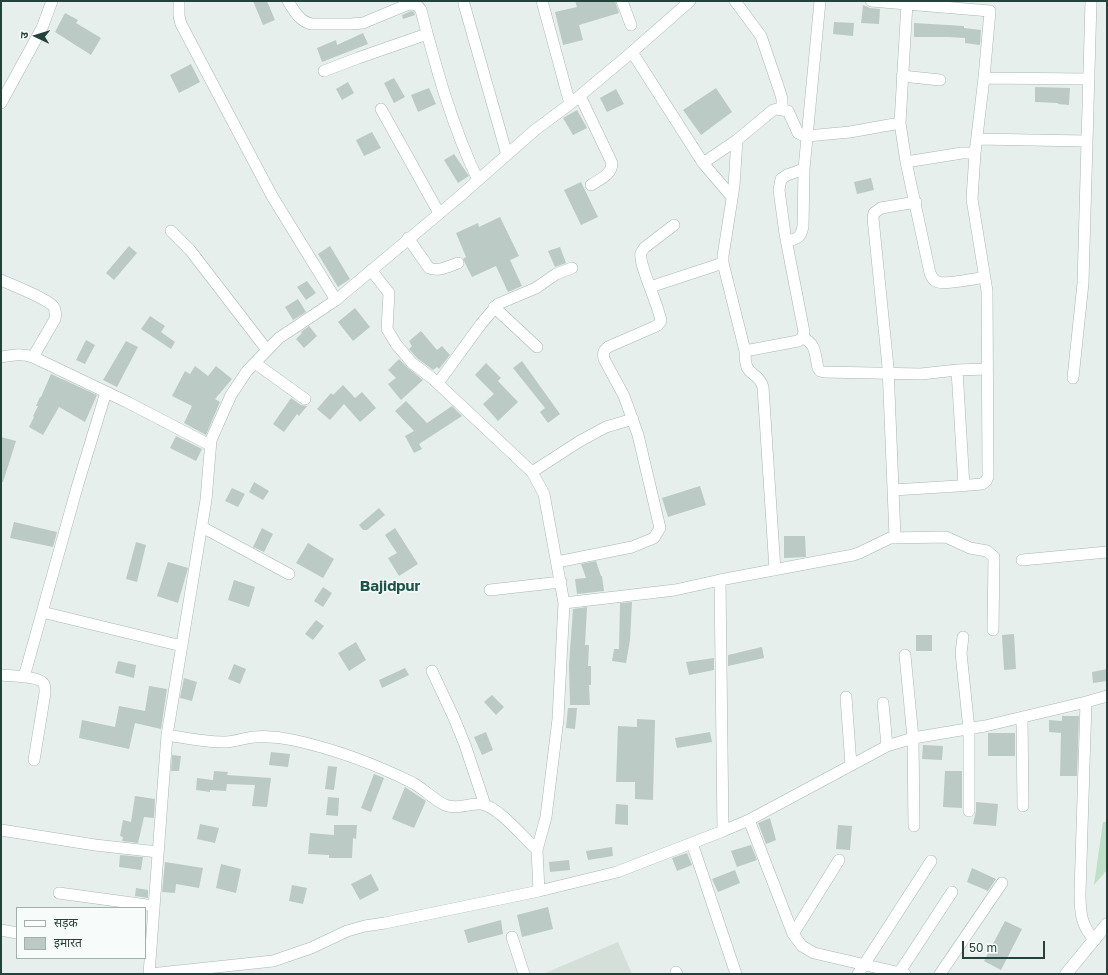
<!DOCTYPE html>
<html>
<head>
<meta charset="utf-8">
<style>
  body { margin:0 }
  #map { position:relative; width:1108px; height:975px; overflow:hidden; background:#e6efeb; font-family:"Golos Text","Noto Sans Devanagari",sans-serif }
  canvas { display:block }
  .frame { position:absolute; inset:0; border:2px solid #24423a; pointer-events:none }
  .legend { position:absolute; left:16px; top:907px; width:130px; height:52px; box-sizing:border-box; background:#f7fbf9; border:1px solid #a3b1ad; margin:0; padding:5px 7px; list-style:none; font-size:12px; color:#24423a }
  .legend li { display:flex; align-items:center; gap:8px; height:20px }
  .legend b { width:20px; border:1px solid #a3b1ad }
  .north { position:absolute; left:16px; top:16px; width:40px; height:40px; -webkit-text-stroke:3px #f7fbf9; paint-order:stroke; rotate:274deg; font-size:11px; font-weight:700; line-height:16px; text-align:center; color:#24423a }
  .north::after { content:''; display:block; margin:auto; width:14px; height:18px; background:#24423a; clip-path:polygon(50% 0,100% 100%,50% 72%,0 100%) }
  .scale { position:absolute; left:962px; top:941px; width:83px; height:18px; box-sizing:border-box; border:2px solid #24423a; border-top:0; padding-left:5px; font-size:12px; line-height:14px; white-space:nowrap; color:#24423a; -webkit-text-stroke:3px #f7fbf9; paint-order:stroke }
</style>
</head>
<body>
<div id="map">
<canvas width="1108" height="975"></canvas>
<div class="frame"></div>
<ul class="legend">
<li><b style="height:5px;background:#fff"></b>सड़क</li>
<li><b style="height:11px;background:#bbcac4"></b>इमारत</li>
</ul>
<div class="north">उ</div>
<div class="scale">50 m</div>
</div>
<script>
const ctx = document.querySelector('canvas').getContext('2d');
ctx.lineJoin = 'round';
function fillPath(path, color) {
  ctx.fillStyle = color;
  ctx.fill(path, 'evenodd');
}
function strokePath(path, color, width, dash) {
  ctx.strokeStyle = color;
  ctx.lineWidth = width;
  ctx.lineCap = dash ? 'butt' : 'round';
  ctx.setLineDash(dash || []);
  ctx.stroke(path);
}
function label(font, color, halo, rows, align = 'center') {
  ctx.font = font + ' "Golos Text",sans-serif';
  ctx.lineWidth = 3;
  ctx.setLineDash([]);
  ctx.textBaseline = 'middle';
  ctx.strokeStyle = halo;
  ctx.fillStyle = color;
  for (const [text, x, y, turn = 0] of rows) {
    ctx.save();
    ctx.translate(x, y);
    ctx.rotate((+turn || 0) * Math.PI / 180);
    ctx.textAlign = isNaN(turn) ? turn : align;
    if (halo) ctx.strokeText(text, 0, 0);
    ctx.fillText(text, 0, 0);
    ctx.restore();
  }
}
fillPath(new Path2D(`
  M618,942L632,974H543Z`), '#d4dfda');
fillPath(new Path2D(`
  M1103,822H1107V870L1094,885Z`), '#bfe0c8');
fillPath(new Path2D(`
  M253,1H267L275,20L263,25Z
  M575,1H615L619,13L579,25L583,40L563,45L555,12L577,7Z
  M863,5L870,8L880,9L879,24L861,23Z
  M411,11L414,12L415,15L403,19L402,15Z
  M65,13L78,20L76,23L101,38L91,55L55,32Z
  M834,22L854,23L853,36L833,34Z
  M914,23L964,26V28L981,30L980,45L965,43V38L948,37H914Z
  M363,33L368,44L322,62L317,48L336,40L337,45Z
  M191,64L200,82L179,93L170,75Z
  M394,78L405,97L394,103L384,83Z
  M348,82L354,93L342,100L336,89Z
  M1035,87L1070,88L1069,105L1058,104V103L1035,102Z
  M429,88L436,104L418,112L411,95Z
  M716,88L732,112L701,135L683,110Z
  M616,89L624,104L607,112L600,98Z
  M577,110L587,128L573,135L563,118Z
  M372,132L381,148L364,156L356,140Z
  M454,154L469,176L458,183L444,160Z
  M871,178L874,190L857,194L854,182Z
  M581,182L598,217L581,225L564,190Z
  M500,217L519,256L510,260L522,286L508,292L496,266L472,277L463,259L466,257L456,233L478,223L479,227Z
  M129,246L137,253L114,280L106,273Z
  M330,246L350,279L338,287L318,254Z
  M560,247L566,263L555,267L548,251Z
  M307,281L316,293L306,300L297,287Z
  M298,299L306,312L293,320L285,307Z
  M355,308L370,327L353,341L338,322Z
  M150,316L165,326L161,332L175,342L171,349L141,329Z
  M309,326L317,336L304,348L296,339L302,333L301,332Z
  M421,331L437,350L442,346L450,355L439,369L437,367L433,370L417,358L409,349L412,346L409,341Z
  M86,340L95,345L85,364L76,360Z
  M126,341L138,347L117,387L103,380Z
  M399,359L408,368L423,380L401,400L388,384L396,378L388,370Z
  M522,361L560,414L548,423L540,412L545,408L513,368Z
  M486,363L501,378L498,381L518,402L498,421L483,404L494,394L475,375Z
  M195,366L208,376L216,366L232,379L215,399L220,402L206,435L184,423L192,406L172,396L185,371L190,374Z
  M51,374L97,395L85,422L59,407L43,435L29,427L34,417L33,416L38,406H36L40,397H41Z
  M343,385L355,398L362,392L376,408L360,422L344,404L330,420L317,409L331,393L333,395Z
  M291,398L301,405L307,406L299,416L297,414L284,432L273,424Z
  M406,401L427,423L452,406L462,416L419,444L422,449L414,453L405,436L414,431L395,411Z
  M176,436L202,449L196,461L170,448Z
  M1,437L16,441L3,482H1Z
  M254,482L269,491L263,500L249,492Z
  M700,486L706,505L668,517L662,498Z
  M232,488L245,494L238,507L225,501Z
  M379,508L385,515L367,530H363L359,525Z
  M14,522L57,532L53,547L10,538Z
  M262,528L273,534L264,552L253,547Z
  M395,528L418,564L399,576L388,558L397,553L385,535Z
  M784,536H805L806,557L784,558Z
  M136,542L146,545L137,582L126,579Z
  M308,543L334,559L323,578L296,563Z
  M596,561L601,576H602L604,591L577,594L575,579L586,578L581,564Z
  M168,562L188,568L178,603L157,596Z
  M234,580L255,587L249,607L228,600Z
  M323,587L332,593L323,607L314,601Z
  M632,602L630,640L626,663L612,661L614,649H619L620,603Z
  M587,607L585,645H589L588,666H591V685H589L590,705H570L569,665L573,609Z
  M316,620L324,626L313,640L305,634Z
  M1014,634L1016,669L1004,670L1002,635Z
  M916,635H932V651H916Z
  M356,642L366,660L349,671L338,653Z
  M762,647L764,658L728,666V655Z
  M714,658V670L689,675L686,662Z
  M118,661L136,665L134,678L115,673Z
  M234,664L246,669L240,684L228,679Z
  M405,668L409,675L382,688L379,680Z
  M1107,669V681L1093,683L1092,672Z
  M184,678L197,682L192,701L180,698Z
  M149,686L167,689L161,729L135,723L129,749L79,738L82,720L115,727L119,706L145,711Z
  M492,695L504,707L496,715L484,702Z
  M568,708H577L575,729L566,728Z
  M1062,716H1079L1077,776H1060L1061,733L1049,732V720L1062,721Z
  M637,719L655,720L653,800L635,799V782H616L618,726L637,727Z
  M486,732L493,750L482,755L474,737Z
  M710,732L712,742L677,748L675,738Z
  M988,733H1015V756H988Z
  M923,745L943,746L942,760L922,759Z
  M271,752L290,754L288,767L269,765Z
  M172,755L181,756L179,771H171Z
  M328,766L337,767L334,790L325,789Z
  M214,771L228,772L227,775L271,778L267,807L252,806L255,785L227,784L226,791L210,790V792L196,790L197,778L213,780Z
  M945,771H962V808L943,807Z
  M374,774L384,778L371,812L361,808Z
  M405,787L426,801L414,828L392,819Z
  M135,796L155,799L154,818L144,817L138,843L122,841L123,837L120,836L123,820L131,822Z
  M328,797L339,798L338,816L326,815Z
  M976,802L998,804L996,826L973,824L976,811Z
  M616,804L628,805V825L615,824Z
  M770,818L776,840L766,844L758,823Z
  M200,824L219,828L215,843L197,839Z
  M334,825H357L356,839L353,838L352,858H329V855L308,854L310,833L334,835Z
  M838,825L852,826L850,850L836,849Z
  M751,845L757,860L737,867L731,851Z
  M612,847L613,856L588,860L586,851Z
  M687,853L692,865L677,871L672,858Z
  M120,855L143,857L141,870L119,867Z
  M569,860L570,870L550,872L549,862Z
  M165,862L203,868L199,888L176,884L175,893L162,892Z
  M221,864L241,869L236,893L216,888Z
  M972,868L996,879L988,891L967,882Z
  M735,870L740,883L718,892L712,879Z
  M371,874L379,890L360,900L351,884Z
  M292,885L307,888L303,904L289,901Z
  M136,888L148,890V898L135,896Z
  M548,907L553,929L522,937L517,915Z
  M501,920L503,934L468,943L464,930Z
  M1005,921L1022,929L1001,970L984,961Z`), '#bbcac4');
const street = new Path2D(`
  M179,1V16L181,24L272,196L336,300
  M288,1C294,11 300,22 312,24H351L363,23L409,4C415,4 418,5 421,10C436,68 452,126 478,180
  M542,1L570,104
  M622,1L631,25
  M735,1L761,36L780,92L782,99V109
  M871,1L990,11L984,78L975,153L972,199L987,291L988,477L986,481L982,484L958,486L893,490
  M907,3L900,123L906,162L930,273C932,277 933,281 938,282C946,285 974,279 985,277
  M464,4L507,155
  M632,52L703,163L732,197
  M324,71L358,58L427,34
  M902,76L940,80
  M984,78L1088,79
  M580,96L612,163C612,175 600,179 591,185
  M1,103L42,28L52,1
  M381,109L439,213
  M977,139L1086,141
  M737,140L734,186L723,256V263L745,351C745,356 745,362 747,367C751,376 759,374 763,387L775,570
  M906,162L962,153H975
  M703,163L737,140L773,110L777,109L788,111L798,133L802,135L807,136L850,132L900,123
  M171,231L190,250L267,350
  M408,238L429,268C439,272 449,266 458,263
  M787,242C797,238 801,238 803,226L804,169L820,1
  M371,270L389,293L387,329L396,344L412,363L432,378L532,472L544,494L564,603L558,719L546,817L537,850L539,891
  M1,280C12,285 46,298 53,306C56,310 56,314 55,319L33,357
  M650,287L723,263
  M494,307L537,347
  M802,338C816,342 815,355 818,368L820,371L824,372L921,374L957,370L987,369
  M745,351L798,341L802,338L804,332L785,234L779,190L781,179L787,175L804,169
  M1,357C13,355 22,353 33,357L127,402L210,445
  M255,363L305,399
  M957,370L964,486
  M1073,378L1083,283L1091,1
  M438,383L481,324L498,304L536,288L556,274L572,268
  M532,472L580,441L606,427L633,419
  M202,527L289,574
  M895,537L888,367L873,218L874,213L881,208L916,202
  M1022,560L1107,552
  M557,562L632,547L654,538L660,528L638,435L624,396L604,359C603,353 603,351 608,347L654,327L658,325L661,321C659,306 638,263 641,253C641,252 644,249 644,248L674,225
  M490,590L561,582
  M564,603L675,590L720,580
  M42,612L182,646
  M963,637L961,653L969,729V811
  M905,655L913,738L914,826
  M432,671L454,718L465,745L485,805
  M1,675C10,676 40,676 44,684C45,686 45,690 45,693L34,760
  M24,677L78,484L106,392
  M846,697L851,765
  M1086,702L1080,893C1080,911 1081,927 1095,940
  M883,703L887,746
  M1022,717L1023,806
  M167,735C186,738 207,743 227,742C236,741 245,738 254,737C267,736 280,737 293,740C334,749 375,764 413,783C424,789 434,800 445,805C456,810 470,803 481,804C498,806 524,838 537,850
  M749,820L793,934L802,946L814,953L905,974
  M1,830L95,845L158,852
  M723,831L720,580L853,555L859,553L890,538L946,537L970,548L987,551L994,557L993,630
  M692,843L736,974
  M59,893L154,906
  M1,930L17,933
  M793,934L839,860
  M512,937L524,974
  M676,972L677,974
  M899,973L952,892
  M149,974L167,735L206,500L211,440L231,395L247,371L279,338L336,300L459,197L535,130L570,104L632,52L690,1
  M150,974L273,961L311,948L347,931L365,926L385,923L539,891L617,872L723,831L749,820L887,746L913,738L985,726L1086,702L1107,696
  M858,974L931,861
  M940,974L1002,883`);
const secondary = new Path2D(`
  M1066,974L1107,924`);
strokePath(street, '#a8b8b2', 12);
strokePath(secondary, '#a4bbb3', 13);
strokePath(street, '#fff', 11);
strokePath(secondary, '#fff', 12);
label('bold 15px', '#1f5548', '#f7fbf9', [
  ["Bajidpur",390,586]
]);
</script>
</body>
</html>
